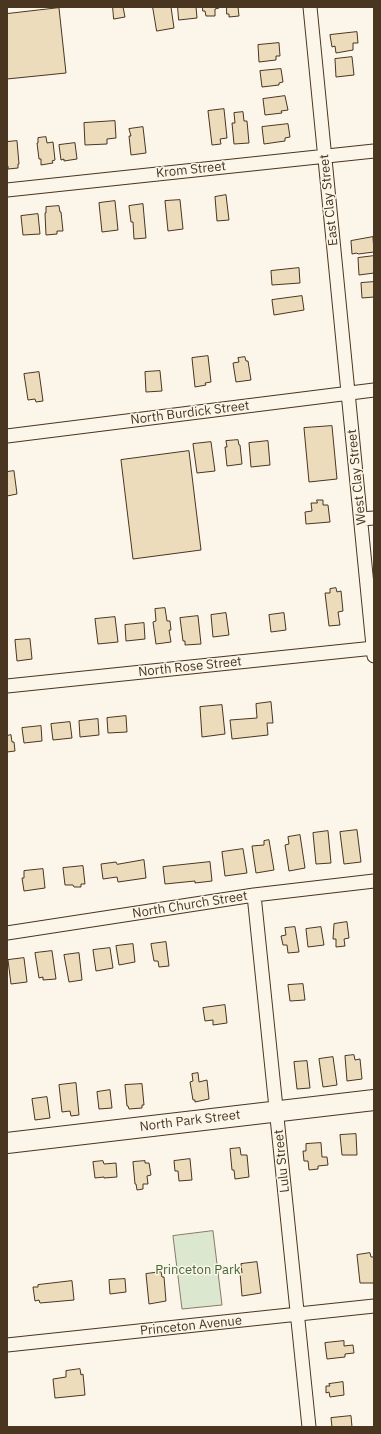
<!DOCTYPE html>
<html>
<head>
<meta charset="utf-8">
<style>
  body { margin:0 }
  #map { position:relative; width:381px; height:1434px; overflow:hidden; background:#fbf6e9; font-family:"IBM Plex Sans",sans-serif }
  canvas { display:block }
  .frame { position:absolute; inset:0; border:8px solid #4a3520; pointer-events:none }
</style>
</head>
<body>
<div id="map">
<canvas width="381" height="1434"></canvas>
<div class="frame"></div>
</div>
<script>
const ctx = document.querySelector('canvas').getContext('2d');
ctx.lineJoin = 'round';
function fillPath(path, color) {
  ctx.fillStyle = color;
  ctx.fill(path, 'evenodd');
}
function strokePath(path, color, width, dash) {
  ctx.strokeStyle = color;
  ctx.lineWidth = width;
  ctx.lineCap = dash ? 'butt' : 'round';
  ctx.setLineDash(dash || []);
  ctx.stroke(path);
}
function label(font, color, halo, rows, align = 'center') {
  ctx.font = font + ' "IBM Plex Sans",sans-serif';
  ctx.lineWidth = 3;
  ctx.setLineDash([]);
  ctx.textBaseline = 'middle';
  ctx.strokeStyle = halo;
  ctx.fillStyle = color;
  for (const [text, x, y, turn = 0] of rows) {
    ctx.save();
    ctx.translate(x, y);
    ctx.rotate((+turn || 0) * Math.PI / 180);
    ctx.textAlign = isNaN(turn) ? turn : align;
    if (halo) ctx.strokeText(text, 0, 0);
    ctx.fillText(text, 0, 0);
    ctx.restore();
  }
}
const green = new Path2D(`
  M213,1231L222,1305L182,1309L173,1236Z`);
fillPath(green, '#dce7d0');
strokePath(green, '#887966', 1);
const building = new Path2D(`
  M113,7H123L125,17L114,19Z
  M153,7H171L174,28L157,31Z
  M178,7H196L197,18L179,20Z
  M203,7H219V8L215,9V16H206L205,11H203Z
  M227,7H238L239,16L229,17V14H227Z
  M59,8L66,73L7,79V14Z
  M357,32L358,43H353V50L336,53L335,46L332,47L330,35Z
  M279,43L280,56H276V60L259,62L258,45Z
  M352,57L354,75L336,77L335,59Z
  M281,69L283,82L279,83V85L262,87L260,71Z
  M285,96L288,110L281,111L282,113L265,115L263,99Z
  M224,109L227,138L220,139L221,144L212,145L208,111Z
  M243,112L244,121H247L249,143L234,144L232,123H235L234,113Z
  M115,121L116,138L107,139V144L85,145L84,123Z
  M288,124L290,137L285,138V141L264,144L262,127Z
  M143,127L146,153L131,155L129,136H131L129,129Z
  M46,137L47,143L53,142L55,160L52,161L53,163L41,165V159H39L37,143H38V138Z
  M17,141L19,164H18V168L8,169V166H7V142Z
  M75,143L77,159L64,161V159L61,160L59,145Z
  M226,195L229,220L217,221L215,197Z
  M180,200L183,229L168,231L165,201Z
  M115,201L118,230L102,232L99,203Z
  M143,204L146,238L134,239L133,222H131L129,206Z
  M59,206L60,212H61L63,231H57V234L46,235L45,213H46V207Z
  M38,214L40,234L23,235L21,216Z
  M373,237L374,252L358,254L357,253L352,254L351,241Z
  M374,256V273L359,275L358,258Z
  M299,268L300,283L272,285L271,271Z
  M374,282V297L362,298L361,283Z
  M302,296L304,310L274,315L272,300Z
  M208,356L211,382L205,383L206,385L195,387L192,358Z
  M245,357L246,361H248L251,380L236,382L233,363L239,362L238,358Z
  M160,371L162,391L146,392L145,372Z
  M39,372L43,401L36,402L35,399L28,400L24,374Z
  M332,426L337,479L309,482L304,428Z
  M238,440L239,445H240L242,464L227,466L225,447H227L226,441Z
  M268,441L270,465L251,467L249,443Z
  M211,442L215,471L197,473L193,444Z
  M189,451L201,550L133,559L121,460Z
  M14,471L17,494L7,496V472Z
  M317,500H323V505H328L330,522L306,524L305,512L312,511L311,503H317Z
  M336,588L337,592L341,591L343,611L338,612L340,625L329,626L325,593H330V589Z
  M165,608L167,621H170L171,630H169L171,642L156,644L153,622L156,621L155,609Z
  M226,613L229,635L213,637L211,615Z
  M284,613L286,630L271,632L269,615Z
  M198,616L201,644L185,645V641H183L180,618Z
  M115,617L118,642L98,644L95,619Z
  M144,623L145,639L126,641L125,625Z
  M30,639L32,659L17,661L15,640Z
  M271,702L273,723H267L268,735L232,739L230,720L257,718L256,704Z
  M222,705L225,734L202,737L200,707Z
  M126,716L127,732L108,733L107,718Z
  M98,719L99,735L80,737L79,721Z
  M70,722L72,738L53,740L51,724Z
  M41,726L42,741L24,743L22,728Z
  M11,735L12,742H14L15,751L7,752V736Z
  M357,830L361,862L344,864L340,832Z
  M328,831L331,863L316,864L313,833Z
  M300,835L305,868L289,871L285,845L289,844L288,837Z
  M269,840L274,870L256,873L252,846L264,845V841Z
  M243,849L247,873L225,876L222,852Z
  M144,860L146,878L118,882L117,877L103,879L101,864L116,862L117,864Z
  M210,862L212,881L195,883V881L165,884L163,867Z
  M83,866L85,884H81V887H74L73,885H65L63,868Z
  M43,869L45,888L24,891L22,878H24V871Z
  M347,922L349,938L344,939L345,946L336,947V939H333L334,924Z
  M295,927L299,952L288,953L287,945H283L281,936L286,935L285,928Z
  M321,927L324,945L308,947L306,929Z
  M166,942L169,966L159,967L158,961H154L151,944Z
  M133,944L135,962L119,965L116,946Z
  M110,948L113,968L96,971L93,950Z
  M52,951L56,979L43,980V977L39,978L35,953Z
  M79,953L82,980L69,982L64,955Z
  M24,958L27,982L11,984L8,960Z
  M303,984L305,1000L290,1001L288,985Z
  M225,1005L227,1023L213,1025V1020L205,1021L203,1008Z
  M354,1055L355,1060L360,1059L362,1079L347,1081L345,1056Z
  M333,1057L337,1085L323,1087L319,1059Z
  M307,1061L310,1088L297,1089L294,1062Z
  M198,1073L199,1082L207,1080L209,1099L195,1102V1100H193L190,1082L193,1081L192,1074Z
  M76,1083L79,1115L71,1116L70,1111L62,1112L59,1085Z
  M142,1084L144,1105H142V1108L129,1109L128,1106H127L125,1085Z
  M110,1090L112,1108L99,1109L97,1092Z
  M47,1097L50,1118L35,1120L32,1099Z
  M356,1134L357,1155H342L340,1135Z
  M321,1143L322,1157H327L328,1165L318,1166V1169L309,1170L308,1161H304L303,1151H306V1144Z
  M240,1148L241,1155H247L249,1177L235,1179L234,1170H232L230,1149Z
  M190,1159L192,1180L179,1181L178,1171H175L174,1161Z
  M103,1161L104,1164L116,1163L117,1177L104,1178V1177L95,1178L93,1162Z
  M145,1161V1163H149L151,1175L147,1176L148,1184H143V1189L137,1190L136,1184H135L133,1162Z
  M370,1253L371,1257H374V1283H360L357,1255Z
  M257,1262L261,1293L242,1296L240,1273H242L241,1264Z
  M161,1272L162,1277H164L166,1301L149,1304L146,1274Z
  M125,1279L126,1292L110,1294L109,1280Z
  M72,1281L74,1300L40,1303L39,1300L35,1301L33,1287H38V1285Z
  M344,1341V1346L353,1345L354,1353L345,1354V1357L327,1359L325,1343Z
  M80,1369L81,1375L83,1374L85,1395L55,1398L53,1379L66,1377V1371Z
  M343,1382L344,1395L330,1397L329,1392L326,1393V1386H330L329,1384Z
  M351,1416L352,1427H332L331,1418Z`);
fillPath(building, '#ecdcbc');
strokePath(building, '#4a3520', 1);
const minor = new Path2D(`
  M310,7L374,656
  M7,190L374,151
  M7,436L374,390
  M361,519L374,518
  M7,686L374,648
  M254,895L309,1427
  M7,933L254,895L374,881
  M7,1345L374,1306`);
const primary = new Path2D(`
  M7,1143L374,1100`);
strokePath(minor, '#4a3520', 15);
strokePath(primary, '#4a3520', 22);
strokePath(minor, '#fbf6e9', 13);
strokePath(primary, '#fbf6e9', 20);
label('13px', '#4a3520', '#fbf6e9', [
  ["Krom Street",191,170,-6],
  ["East Clay Street",329,200,-96],
  ["North Burdick Street",190,413,-7],
  ["West Clay Street",357,477,-96],
  ["North Rose Street",190,667,-6],
  ["North Church Street",190,905,-9],
  ["North Park Street",190,1121,-7],
  ["Lulu Street",282,1161,-96],
  ["Princeton Avenue",191,1326,-6]
]);
label('13px', '#436837', '#fbf6e9', [
  ["Princeton Park",198,1270]
]);
</script>
</body>
</html>
